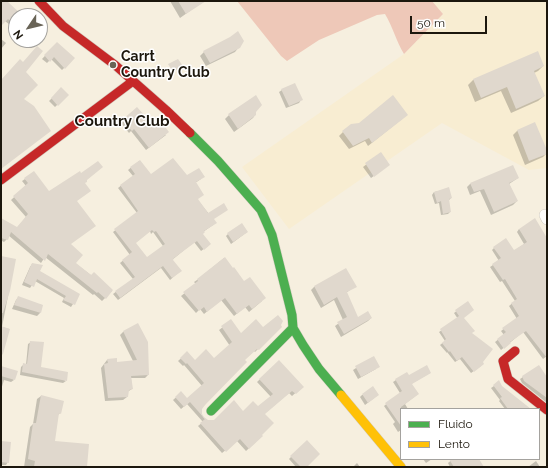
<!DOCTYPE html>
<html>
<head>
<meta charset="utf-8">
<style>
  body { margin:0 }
  #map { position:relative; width:548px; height:468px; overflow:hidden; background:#f6efdf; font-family:Raleway,sans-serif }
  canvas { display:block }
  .frame { position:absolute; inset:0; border:2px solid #1c170d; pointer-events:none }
  .legend { position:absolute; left:400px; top:408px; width:140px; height:52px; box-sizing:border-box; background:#fff; border:1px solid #a4a29e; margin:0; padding:5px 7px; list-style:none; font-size:12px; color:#1c170d }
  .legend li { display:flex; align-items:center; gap:8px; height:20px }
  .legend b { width:20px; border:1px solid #a4a29e }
  .north { position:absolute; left:8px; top:8px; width:40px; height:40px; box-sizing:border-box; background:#fff; border:1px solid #a4a29e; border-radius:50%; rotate:235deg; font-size:11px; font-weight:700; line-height:16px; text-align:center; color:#1c170d }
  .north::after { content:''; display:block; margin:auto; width:14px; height:18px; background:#686356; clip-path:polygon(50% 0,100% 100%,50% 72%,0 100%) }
  .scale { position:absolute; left:410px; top:16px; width:77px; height:18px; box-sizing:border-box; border:2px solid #1c170d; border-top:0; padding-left:5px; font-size:12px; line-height:14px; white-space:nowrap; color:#1c170d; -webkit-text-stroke:3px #fff; paint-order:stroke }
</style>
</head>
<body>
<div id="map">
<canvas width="548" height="468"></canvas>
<div class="frame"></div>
<ul class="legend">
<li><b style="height:5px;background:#4caf50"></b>Fluido</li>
<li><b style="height:5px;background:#ffc107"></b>Lento</li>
</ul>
<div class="north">N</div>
<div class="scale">50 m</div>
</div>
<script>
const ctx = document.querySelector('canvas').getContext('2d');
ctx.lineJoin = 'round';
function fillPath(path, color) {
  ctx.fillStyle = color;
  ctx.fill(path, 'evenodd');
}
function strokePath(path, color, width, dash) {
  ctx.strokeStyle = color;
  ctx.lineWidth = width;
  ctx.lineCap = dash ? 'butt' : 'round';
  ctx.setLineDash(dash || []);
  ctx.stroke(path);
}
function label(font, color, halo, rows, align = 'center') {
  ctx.font = font + ' Raleway,sans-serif';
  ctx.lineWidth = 3;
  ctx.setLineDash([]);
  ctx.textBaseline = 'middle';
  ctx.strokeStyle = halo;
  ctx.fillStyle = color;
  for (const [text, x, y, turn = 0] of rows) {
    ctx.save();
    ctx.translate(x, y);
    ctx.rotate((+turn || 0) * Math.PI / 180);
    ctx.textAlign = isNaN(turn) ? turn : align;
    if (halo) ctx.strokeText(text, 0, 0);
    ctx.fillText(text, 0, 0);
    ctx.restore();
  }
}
fillPath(new Path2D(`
  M432,1H547V168L529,170L442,123L289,229L242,167L404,54L443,14Z`), '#f8edd2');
fillPath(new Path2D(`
  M237,1H432L443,14L404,54C396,41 393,27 385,14L377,15L319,40L287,61L281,56Z`), '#eec8b8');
fillPath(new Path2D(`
  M1,1H5L18,13L22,10L28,16H16V28L15,29L5,21L1,24Z
  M170,1H204L180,18Z
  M1,39L6,43L1,49Z
  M57,43L74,58L62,70L51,59L47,63L42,59Z
  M239,47L235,52L206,66L200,56L204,52Z
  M543,66L538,71L534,73L544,96L538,101L511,113L501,91L475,102L468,85L473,80Z
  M61,89L67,95L55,107L49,101Z
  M282,90L301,100L299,103L286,108L279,92Z
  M137,108L152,126L166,135L146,150L131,131L129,133L121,123Z
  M255,112V115L253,118L234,132L225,119L229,115Z
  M403,118L368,146L365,141L349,149L339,136L343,132Z
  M535,124L547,153L543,157L525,165L513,135L517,131Z
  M381,153L386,167L371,178L363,167Z
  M139,161L151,176L201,179L195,183L197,199L213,219V225L203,232L202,234L208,246L201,251L194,242L172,260L178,273L170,280L161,268L118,300L113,294L133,279L120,263L130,255L113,232L137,213L118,188L133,176L128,170ZM150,231L151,234L153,232L163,246L147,259L135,243Z
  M102,167L85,181L76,201L70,244L75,263L112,291L102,301L94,294L93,295L45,257L41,263L8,235L7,239L4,242L2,241L1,247V220L17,228L26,217L11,200L26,186L22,181L25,179L48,193L81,175Z
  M518,178L509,184L517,201L513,205L491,215L480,191L470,195L467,187L470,184Z
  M448,189L451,198L448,201L450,212L448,214L441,215L439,203L435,204L432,195L434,192Z
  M519,229L547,238V356L543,359L523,332L501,350L495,342L504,335L501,331L517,319L509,306L515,301L502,281L500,282L490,267L499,261L492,250L494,248L514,251L524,244L517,232Z
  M247,232L231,244L226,236L228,234Z
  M1,257L15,260L2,327L9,329L1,359Z
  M224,258L244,283L262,301L249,312L245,307L234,316L221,300L204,314L200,309L196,313L181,296L196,284L194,282L197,280Z
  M32,264L39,271L79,295L71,307L62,302L64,298L35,281L30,288L22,285L30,267Z
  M346,269L355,286L346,293L358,319L371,318L368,321L341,337L335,326L343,320L334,300L321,308L311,290L314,287Z
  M18,298L42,305L40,313L37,316L12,309L16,300Z
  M467,303L463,318L471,333L482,362L481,366L471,373L460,359L455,362L447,352V353L440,345L445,341L439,332L458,319L454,313Z
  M231,321L240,334L263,329L280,327L255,352L254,351L244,360L201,409V414L204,418L208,421H214L258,408L271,397L257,382L279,361L302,387L292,396L289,393L264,414L260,435L262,436L246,451L237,441L222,453L198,426L203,422L187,404L181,409L173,400L181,393L187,399L202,386L184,365L183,366L178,361L187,353L194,361L214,359L230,346L219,330Z
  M138,325L148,375L145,378H131L132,389L127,392V397L123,400L105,401L101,368L107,360L116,363L133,361L120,335L123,332Z
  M31,342L39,367L66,381L63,383L20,375L21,367L24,364L26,365L28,344Z
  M373,357L376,369L358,379L353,370Z
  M1,366L14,380L11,382L4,380L1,390Z
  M430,373L411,384L418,394L405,404L408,409H401V430L398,432L393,424L395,422L384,406L400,393L393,382L396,380Z
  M523,377L547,379V403L522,383L520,379Z
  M494,386L502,387L530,409H505L499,401L500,400L491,388Z
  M362,395H378L365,405L360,397Z
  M41,396L60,413L58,415L54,442L86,467H24L30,427L33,424L37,399Z
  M307,441L305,467H296L289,459Z
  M1,442L8,462L6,465H1Z
  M423,459H432L426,463Z
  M453,459H478L483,467H450L448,463Z
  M536,461L540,467H528Z
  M357,463L360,467H353Z`), '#0003');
fillPath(new Path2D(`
  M1,1H7L23,16H16V26L8,19L1,26Z
  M178,1H206L186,14Z
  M238,31L244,41L240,48L210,63L203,51L230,37Z
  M57,42L75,58L65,69L54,57L50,62L44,55Z
  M37,46L43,51L26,72L38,85L24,99L34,106L51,131L1,169V80L20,59L23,62Z
  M538,51L544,66L534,71L545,96L516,109L507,87L481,98L473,79Z
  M178,59L183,66L173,72L168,64Z
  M295,83L303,100L289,106L281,89Z
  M61,87L69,95L58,106L51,98Z
  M256,95L262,105L256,112V115L238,129L228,114Z
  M393,95L408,115L372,143L369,138L353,146L342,131L351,124L359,123Z
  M137,107L152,124L159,119L169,132L149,148L134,129L132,131L122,120Z
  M535,122L547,150V154L529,161L517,130Z
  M381,152L390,165L374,177L365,163Z
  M173,158L187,175L199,168L205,177L196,182L204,195L198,199L208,213L224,203L228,210L214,219L217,223L204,231L205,232L203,234L211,244L204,250L197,241L174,258L173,260L182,271L172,278L163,266L120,298L115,291L135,277L122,260L132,252L114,229L138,211L120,185L135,174L130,167L140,160L151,174ZM152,230L154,232L156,231L165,244L147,257L136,243Z
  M98,161L103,167L87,180V182L85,183L91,191L77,201L96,226L71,244L83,255L76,263L91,275L94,272L113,290L106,299L98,292L97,293L48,254L45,261L11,232L8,240L1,238V218L17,227L28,214L13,196L28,183L24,178L34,171L49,191L80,171L81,173Z
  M513,165L519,178L509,183L518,201L494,212L484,189L474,192L470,183Z
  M449,187L452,198L449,199L451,212L443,214L441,201L437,203L434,192Z
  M535,218L547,238V358L526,331L510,342L511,343L504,349L497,339L506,332L502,328L519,316L511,303L517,299L505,279L503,280L492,264L501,258L493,247L506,238L514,250L527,242L519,229Z
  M242,223L248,232L233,242L227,233Z
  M1,256L16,259L10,291L3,313H1Z
  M225,257L233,268L234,267L244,281L250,277L266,298L252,309L249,305L237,314L225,298L207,312L204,307L199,311L183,292L198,281L197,279Z
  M32,263L43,265L40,271L80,294L75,305L63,300L66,296L37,279L34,287L24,282Z
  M346,268L357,287L347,292L358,317L368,311L372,318L344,334L337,322L347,317L337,297L324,305L314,286Z
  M18,296L43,305L41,313L14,305Z
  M468,301L474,310L464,318L475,331L472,333L493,349L483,362L484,364L474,372L462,357L457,361L450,351L449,352L442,343L446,339L440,329L459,316L455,310Z
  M278,315L283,321L281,325L282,327L259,350L257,349L245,360L247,362L205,405L202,409V414L204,417L208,420H214L234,400L243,411L253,401L258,406L273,394L259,379L279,360L304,387L296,394L292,391L265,414L274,423L262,435L263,436L249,449L240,439L226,452L200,423L205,419L190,402L184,407L175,397L181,391L187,398L204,383L187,363L186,364L180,358L187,351L195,360L206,349L214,358L232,342L221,326L231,319L241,333L256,319L263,327Z
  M138,323L148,342L149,375L131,376L133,389L129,390L128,397L108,398L104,364L108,363L107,359L117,358V362L137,360L123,331Z
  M1,326L10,329L3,354H1Z
  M30,341L44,342L41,367L68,372L67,381L22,372L23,363L27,364Z
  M374,356L380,367L361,377L355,366Z
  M427,365L431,373L412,384L419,394L401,407V426L385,403L402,391L395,379L407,372L409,375Z
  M539,365L547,377V398L524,381L522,376Z
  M1,366L18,371L15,380L1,376Z
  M499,380L502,386L531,409H508L500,398L502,397L493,385Z
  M373,386L379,395L368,403L362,394Z
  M41,395L64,401L61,414L59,413L55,441L89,444L87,467H34L35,461L28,459L33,423H36Z
  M307,440L320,454L307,467H301L290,456Z
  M1,441L11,442L9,463L1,462Z
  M449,459H479L484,467H454Z`), '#e0d8cd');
const street = new Path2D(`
  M545,215L547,219`);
const fast = new Path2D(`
  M190,133L218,161L261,210L272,235L292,315L293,328L303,345L319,369L341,395
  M211,411L293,328`);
const slow = new Path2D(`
  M341,395L401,467`);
const jam = new Path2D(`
  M39,1L63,26L115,65L166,110L190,133
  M1,180L133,81
  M515,351L503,361L508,379L547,410`);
strokePath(street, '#d0cabe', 12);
strokePath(fast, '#d0cabe', 10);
strokePath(slow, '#d0cabe', 10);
strokePath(jam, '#d0cabe', 10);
strokePath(street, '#fefdfa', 11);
strokePath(fast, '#4caf50', 9);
strokePath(slow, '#ffc107', 9);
strokePath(jam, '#c62828', 9);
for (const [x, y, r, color] of [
  [113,65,4,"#686356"]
]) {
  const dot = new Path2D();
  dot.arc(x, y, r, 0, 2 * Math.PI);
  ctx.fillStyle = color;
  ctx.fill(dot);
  strokePath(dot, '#fff', 1.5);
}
label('bold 14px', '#1c170d', '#fff', [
  ["Carrt",121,57],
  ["Country Club",121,73]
], 'left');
label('bold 15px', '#1c170d', '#fff', [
  ["Country Club",122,121]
]);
</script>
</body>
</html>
